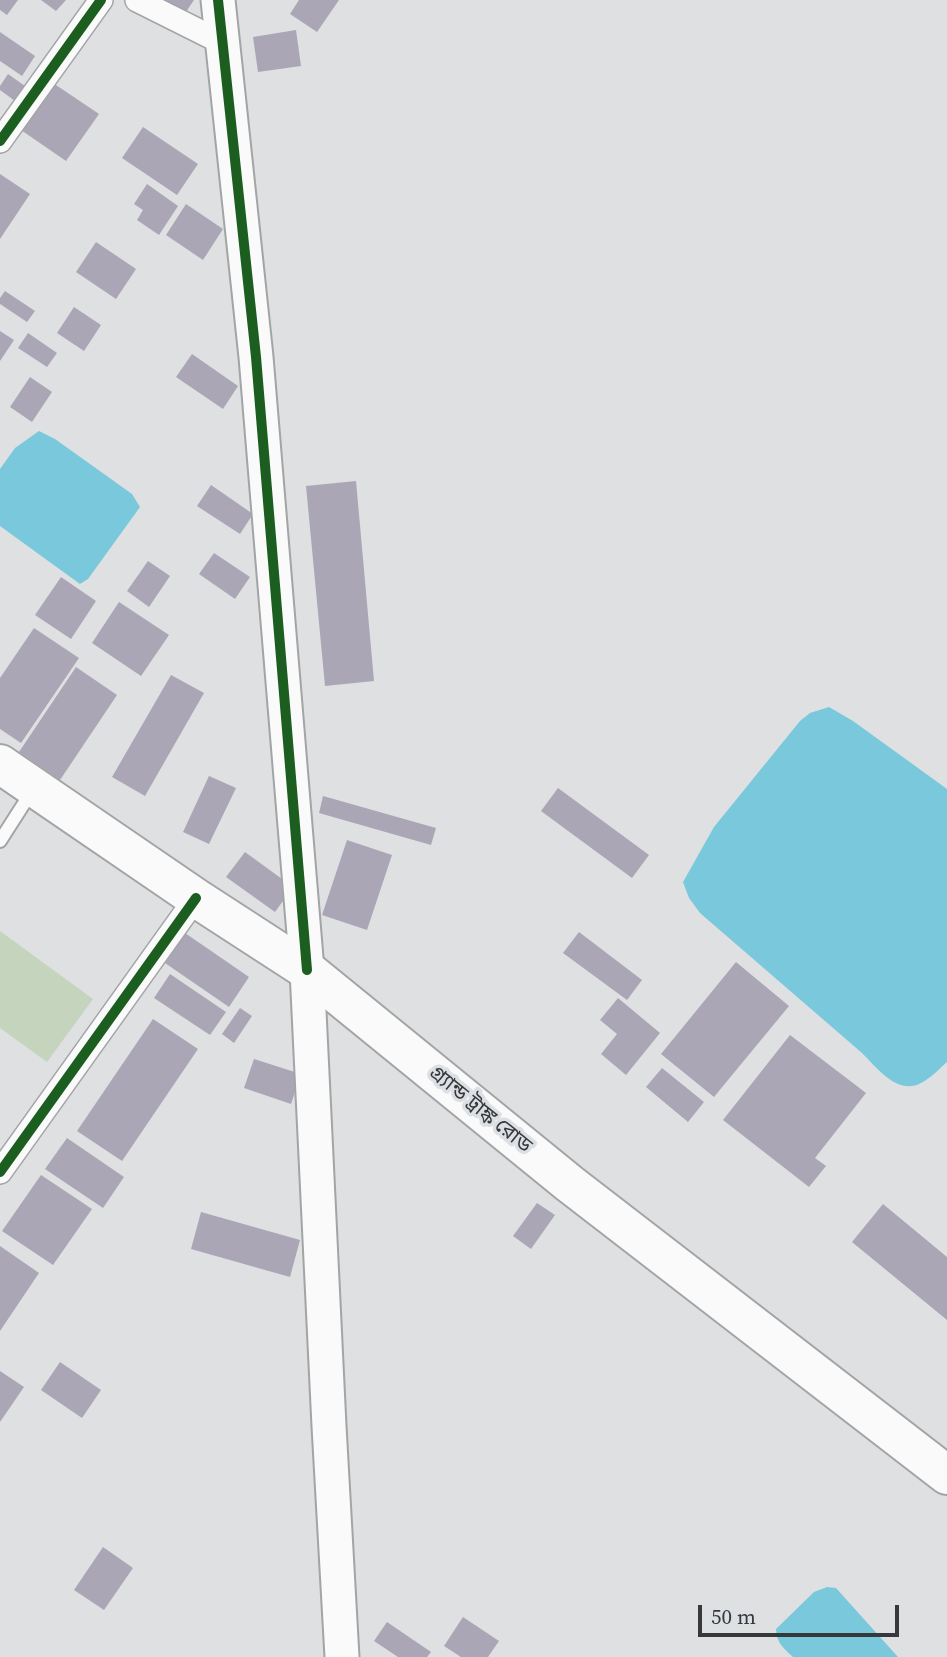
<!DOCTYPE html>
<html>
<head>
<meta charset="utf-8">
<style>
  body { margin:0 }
  #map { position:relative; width:947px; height:1657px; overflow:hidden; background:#dee0e2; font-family:"Source Serif 4",serif }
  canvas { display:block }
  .scale { position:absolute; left:698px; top:1605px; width:201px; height:32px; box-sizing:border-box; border:4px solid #37383a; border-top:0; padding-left:9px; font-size:21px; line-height:24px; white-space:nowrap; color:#37383a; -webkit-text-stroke:5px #dce0e4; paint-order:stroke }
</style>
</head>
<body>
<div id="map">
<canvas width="947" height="1657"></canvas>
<div class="scale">50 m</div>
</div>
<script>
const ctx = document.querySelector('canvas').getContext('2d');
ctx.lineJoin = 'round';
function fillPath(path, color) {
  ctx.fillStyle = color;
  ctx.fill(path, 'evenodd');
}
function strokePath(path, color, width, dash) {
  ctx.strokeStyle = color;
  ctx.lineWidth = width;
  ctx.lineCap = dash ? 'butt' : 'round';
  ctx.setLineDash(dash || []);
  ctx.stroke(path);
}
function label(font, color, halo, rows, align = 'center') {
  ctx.font = font + ' "Source Serif 4","Noto Sans Bengali",serif';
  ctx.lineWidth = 7;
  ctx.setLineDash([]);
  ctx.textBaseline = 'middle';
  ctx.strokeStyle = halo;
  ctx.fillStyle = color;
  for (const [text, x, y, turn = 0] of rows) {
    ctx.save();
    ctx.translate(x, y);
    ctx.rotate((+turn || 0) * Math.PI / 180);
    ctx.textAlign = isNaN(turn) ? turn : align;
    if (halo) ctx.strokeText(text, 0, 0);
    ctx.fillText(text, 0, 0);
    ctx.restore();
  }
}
fillPath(new Path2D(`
  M0,931L93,999L47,1062L0,1028Z`), '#c5d4bd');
fillPath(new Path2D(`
  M39,431L55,439L132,494L140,507L88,579L80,584L0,526V469L15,448Z
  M829,707L853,721L947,789V1062C939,1069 931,1078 921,1083C898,1096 876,1067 862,1053L700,913L689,898L683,882L714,827L800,721L810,713Z
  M827,1587L836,1588L898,1657H793C784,1649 776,1642 776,1629L814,1592Z`), '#79c8dc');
fillPath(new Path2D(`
  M0,0H18L7,15L0,10Z
  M41,0H66L56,11Z
  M161,0H194L184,15Z
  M299,0H339L317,32L290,14Z
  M296,30L301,66L258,72L253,37Z
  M0,32L35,56L22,76L0,61Z
  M8,74L25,86L15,101L0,90V86Z
  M53,83L99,114L66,161L21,130Z
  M143,127L198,164L177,195L122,158Z
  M0,174L30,194L0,239Z
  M147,184L178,206L159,235L137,220L143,210L134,204Z
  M186,204L223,229L203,260L166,235Z
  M96,242L136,269L116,299L76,272Z
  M5,291L35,311L27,322L0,304V298Z
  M74,307L101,325L84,351L57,333Z
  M0,331L14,340L0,361Z
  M28,333L57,353L47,367L18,348Z
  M192,354L238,386L223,409L176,377Z
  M30,377L52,392L32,422L10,407Z
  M356,481L374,681L325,686L306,486Z
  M211,485L253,514L240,534L197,506Z
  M214,553L250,577L235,599L199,574Z
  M148,561L170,576L149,607L127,591Z
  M61,577L96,601L71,639L35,615Z
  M119,602L169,635L141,676L92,643Z
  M34,628L79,658L21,743L0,729V678Z
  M76,667L117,695L60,780L19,752Z
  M171,675L204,693L145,796L112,777Z
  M209,776L236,788L209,844L183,832Z
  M558,788L649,855L632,878L541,811Z
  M323,796L436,828L431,845L319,813Z
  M347,840L392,855L367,930L322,915Z
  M245,852L293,887L275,912L226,877Z
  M579,932L642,980L627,1000L563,953Z
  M185,933L249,977L229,1007L165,963Z
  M736,962L789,1006L714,1097L661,1054Z
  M170,974L226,1012L210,1035L154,998Z
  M618,998L660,1033L626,1075L601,1054L617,1034L600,1020Z
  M240,1008L252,1016L234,1043L222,1034Z
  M153,1019L198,1049L122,1161L77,1131Z
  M790,1035L866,1093L815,1158L826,1166L809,1187L723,1120Z
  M254,1059L301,1074L291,1104L244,1088Z
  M662,1068L704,1102L688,1122L646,1087Z
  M67,1138L124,1177L103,1208L45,1169Z
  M41,1175L92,1209L53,1265L2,1231Z
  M537,1203L555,1215L531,1249L513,1236Z
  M883,1204L947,1257V1320L852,1242Z
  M201,1212L300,1240L290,1277L191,1249Z
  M0,1246L39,1273L0,1331Z
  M60,1362L101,1390L82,1418L41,1390Z
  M0,1371L24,1387L0,1422Z
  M103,1547L133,1568L104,1610L74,1590Z
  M463,1617L499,1641L488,1657H461L444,1646Z
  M387,1622L431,1652L427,1657H398L374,1641Z`), '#aaa6b5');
const lane = new Path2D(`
  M0,841L32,791`);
const street = new Path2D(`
  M137,0L223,43
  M0,141L101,0
  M0,1172L196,898`);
const secondary = new Path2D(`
  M218,0L256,357L307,970L329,1426L342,1657`);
const highway = new Path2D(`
  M0,764L196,898L307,970L570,1184L947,1475`);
strokePath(lane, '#a2a4a6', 16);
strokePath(street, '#a2a4a6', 26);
strokePath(secondary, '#a2a4a6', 37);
strokePath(highway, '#a2a4a6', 42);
strokePath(lane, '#fafafb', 12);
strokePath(street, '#fafafb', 23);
strokePath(secondary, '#fafafb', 33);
strokePath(highway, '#fafafb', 38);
strokePath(new Path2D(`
  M218,0L256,357L307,970
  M0,141L101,0
  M0,1172L196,898`), '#1b5e20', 10);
label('21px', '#37383a', '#dce0e4', [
  ["গ্র্যান্ড ট্রাঙ্ক রোড",480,1110,39]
]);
</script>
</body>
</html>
